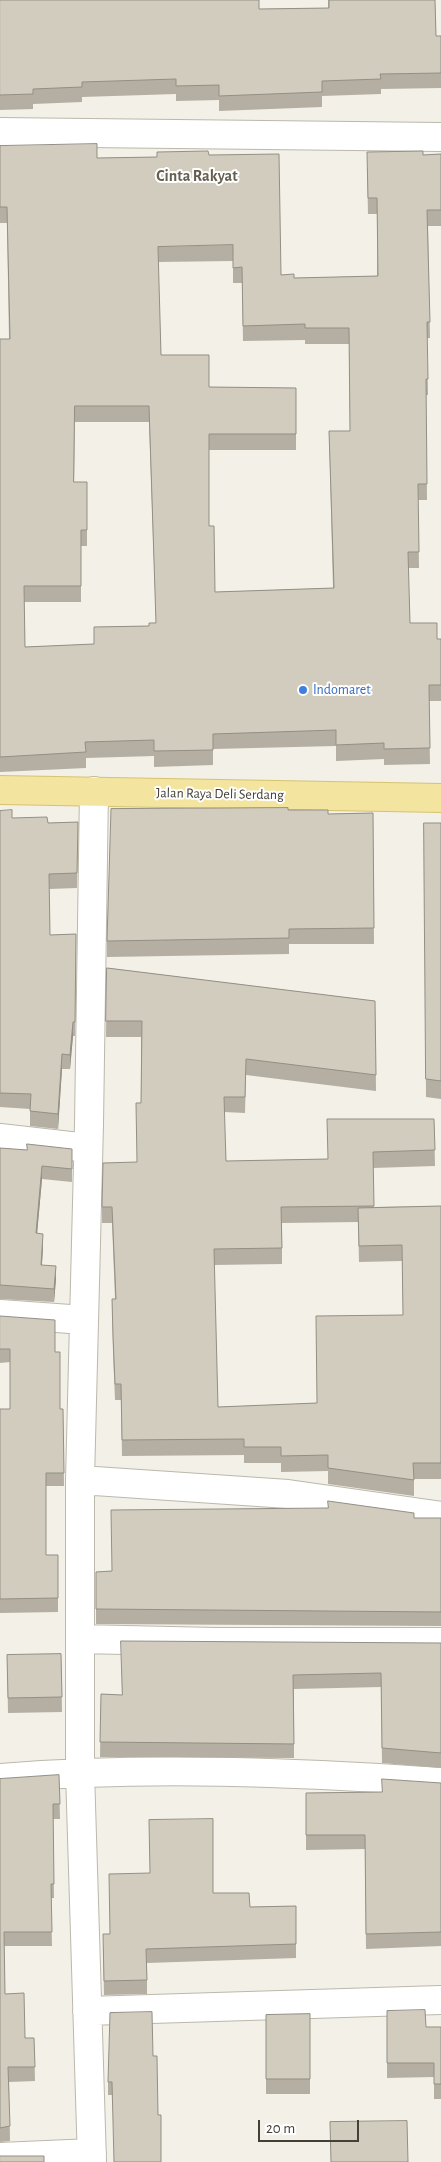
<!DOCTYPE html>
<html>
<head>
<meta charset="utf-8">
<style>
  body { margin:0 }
  #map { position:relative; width:441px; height:2162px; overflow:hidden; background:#f2f0e7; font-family:"Alegreya Sans",sans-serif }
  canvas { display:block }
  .scale { position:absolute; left:258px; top:2120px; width:101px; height:22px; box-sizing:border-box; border:2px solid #444037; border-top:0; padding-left:6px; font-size:15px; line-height:18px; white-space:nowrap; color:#444037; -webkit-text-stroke:4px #fff; paint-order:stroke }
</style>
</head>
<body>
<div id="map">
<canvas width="441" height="2162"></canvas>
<div class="scale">20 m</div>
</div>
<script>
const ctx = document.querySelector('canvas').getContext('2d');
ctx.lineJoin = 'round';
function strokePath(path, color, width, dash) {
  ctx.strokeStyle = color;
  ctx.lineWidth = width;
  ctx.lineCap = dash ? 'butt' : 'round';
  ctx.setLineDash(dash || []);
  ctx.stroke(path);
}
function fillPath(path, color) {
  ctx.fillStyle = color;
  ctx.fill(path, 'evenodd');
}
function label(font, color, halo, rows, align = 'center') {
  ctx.font = font + ' "Alegreya Sans",sans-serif';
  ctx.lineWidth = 4;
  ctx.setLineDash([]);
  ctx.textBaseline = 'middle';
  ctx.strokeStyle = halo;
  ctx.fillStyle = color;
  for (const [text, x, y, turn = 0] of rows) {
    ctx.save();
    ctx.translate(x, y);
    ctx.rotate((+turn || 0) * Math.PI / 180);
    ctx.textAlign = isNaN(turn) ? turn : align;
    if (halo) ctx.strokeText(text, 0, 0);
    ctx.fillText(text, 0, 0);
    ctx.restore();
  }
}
const street = new Path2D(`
  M0,132L441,137
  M0,1138L88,1148
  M0,1314L84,1320
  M80,1480L288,1494L441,1516
  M80,1639L215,1642H441
  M0,1778C147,1766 294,1772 441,1782
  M87,2011L441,2000
  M0,2157L92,2153
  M92,2162L80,1772V1480L89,1124L94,791`);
const primary = new Path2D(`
  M0,790L441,798`);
strokePath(street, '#bcb8ab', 30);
strokePath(primary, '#d6c371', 30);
strokePath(street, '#fff', 28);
strokePath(primary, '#f3e49f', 28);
fillPath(new Path2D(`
  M0,0L259,9L328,8V0H435L436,36H441V88L381,89V94L322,96V107L219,111V100L176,101V94L82,97V102L33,104V109L0,110Z
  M0,146L97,158L157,157L209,155L281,275L294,278L377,276V214H368L367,168L423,155L441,154V226H428L430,338H427L428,395H426L427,500H418L419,568H408L410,623L437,639H441V701H429L430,764L384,765V759L336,761V746L213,749V765L154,767V756L86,758V768L0,772V339H9L7,223H0ZM233,261V283H242L243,341L305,340V344H349L350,431H329L333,588L215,592L209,526V450H296V388L209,387L161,355L158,262ZM75,422H149L156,623L149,626L94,627V644L25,647L24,602H81V546H87V482H74Z
  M288,810L328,814L373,813L374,944H289V954L107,957V941Z
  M0,811L12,818L48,823L78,822L77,888L49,889L50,935L76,934L75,1036H73L70,1069H62L58,1129L30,1126V1109L0,1107Z
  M424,823H441V1099L426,1097Z
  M107,968L375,1001L376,1091L246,1075L245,1113L224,1112L226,1161L327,1159L434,1119L435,1166L373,1168L374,1207L441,1206V1479H414V1496L328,1484V1471L281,1472V1463H244V1455L122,1456L121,1400H115L113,1352L112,1299H115L112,1223H102V1207L137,1162L141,1103V1037H106ZM358,1222L359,1262L402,1261L403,1315L317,1403L218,1407L214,1265L282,1264V1223Z
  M0,1148L27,1150L72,1149V1182L42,1179L37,1233L43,1247L42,1265L56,1279L54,1302L0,1299Z
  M0,1316L55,1352L60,1409H63L64,1486H46V1555H58V1612L0,1613V1409H10V1362L0,1363Z
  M414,1518H441V1626L96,1624V1572L111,1571Z
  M441,1643V1768L382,1763L381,1687L294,1689V1758L100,1757L101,1694L122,1695Z
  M61,1654L62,1712L8,1713L7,1655Z
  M59,1775L60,1819H53L54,1898H51L52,1946H4L5,1994L25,2038H34L35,2081L9,2082L10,2141L0,2142V1779Z
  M441,1783V1946L366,1949L365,1849L306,1850V1793L382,1792Z
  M213,1893L250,1907L296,1906V1958L147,1963V1994L104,1995L103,1948L109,1934Z
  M387,2011L426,2027H441V2099H434V2077L387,2078Z
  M310,2014V2094H266V2015Z
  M153,2056L158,2115L112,2095H108V2082Z`), '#b5afa3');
fillPath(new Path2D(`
  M73,1022V1036L70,1069V1055Z
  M62,1054V1069L58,1129V1114Z
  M42,1166V1179L36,1246V1233Z
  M43,1234V1247L41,1278V1265Z
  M56,1266V1279L54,1302V1289Z`), '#938f85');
const building = new Path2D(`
  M0,0H259V9L329,8V0H435L436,36H441V73L380,74L381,79L322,81V92L219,96V85L176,86V79L82,82V87L33,89V94L0,95Z
  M97,144V158L157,157V152L208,151L209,155L279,154L281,275L294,274V278L378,276L377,198H368L367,152L423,151V155L441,154V210H427L430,322H427L428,379H426L427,484H418L419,552H408L410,623H437V639H441V685H429L430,748L384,749V743L336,745V730L213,734V750L154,751V740L85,742L86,752L0,757V339H10L7,207H0V146ZM233,245V268L242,267L243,326L305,324V328H349L350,431H329L334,588L215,592L214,526H209V434H296V388L209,387V355H161L158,247ZM75,406H149L156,623H149V626L94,627V644L25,647L24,586H81V530H87V482H74Z
  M288,808V810H328V814L373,813L374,928L289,929V938L107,941L111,809Z
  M12,810V818L47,817L48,823L78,822L77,873L49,874L50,935L76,934L75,1022H73L70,1055L62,1054L58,1114L30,1111L31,1094L0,1093V811Z
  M424,823H441V1081L426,1079Z
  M107,968L375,1001L376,1075L246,1059L245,1097H224L226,1161L328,1159L327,1119H434L435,1150L373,1152L374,1206L281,1207L282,1248L214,1249L218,1407L317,1403L316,1316L403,1315L402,1245L359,1246L358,1208L441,1206V1463H413L414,1480L328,1468V1455L281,1456V1447H244V1439L122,1440L121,1384H115L113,1336L112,1299H116L112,1207H102L103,1163L137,1162L136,1103H141L142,1021H106Z
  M27,1144L72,1149V1169L42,1166L36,1233L43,1234L41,1265L56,1266L54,1289L0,1285V1148L27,1150Z
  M0,1316L55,1320V1352H60V1409H63L64,1473H46V1555H58V1598L0,1599V1409H10V1349H0Z
  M328,1501L414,1513V1518H441V1612L96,1609V1572L112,1571L111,1510L328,1508Z
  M121,1641L441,1643V1753L382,1748L381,1673L293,1675L294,1744L100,1742L101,1694L122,1695Z
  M61,1654L62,1697L8,1698L7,1655Z
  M59,1775L60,1804H53L54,1884H51L52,1932H4L5,1994L24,1993L25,2038H34L35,2067H8L10,2126L0,2128V1779Z
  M382,1779L441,1783V1932L366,1934L365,1835H306V1793L382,1792Z
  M213,1819V1893H249L250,1907L296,1906V1944L146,1949L147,1980L104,1981L103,1934H110L109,1874L150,1873L149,1820Z
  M425,2010L426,2027H441V2084H434V2063H387V2011Z
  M152,2012L153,2056H157L158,2115H161V2162H114L112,2082H108L110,2013Z
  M310,2014V2079H266V2015Z
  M407,2121L408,2162H331L330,2122Z
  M0,2156H44V2162H0Z`);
fillPath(building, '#d2ccbe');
strokePath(building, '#938f85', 1);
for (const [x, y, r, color] of [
  [303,690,5,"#3f7fe0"]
]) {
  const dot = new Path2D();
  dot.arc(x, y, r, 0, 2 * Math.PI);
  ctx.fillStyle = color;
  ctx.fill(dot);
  strokePath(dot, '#fff', 2);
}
label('14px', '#366cbe', '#fff', [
  ["Indomaret",313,690]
], 'left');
label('14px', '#444037', '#fff', [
  ["Jalan Raya Deli Serdang",220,794,1]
]);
label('bold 16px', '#655f4f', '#fff', [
  ["Cinta Rakyat",197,176]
]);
</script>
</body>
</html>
